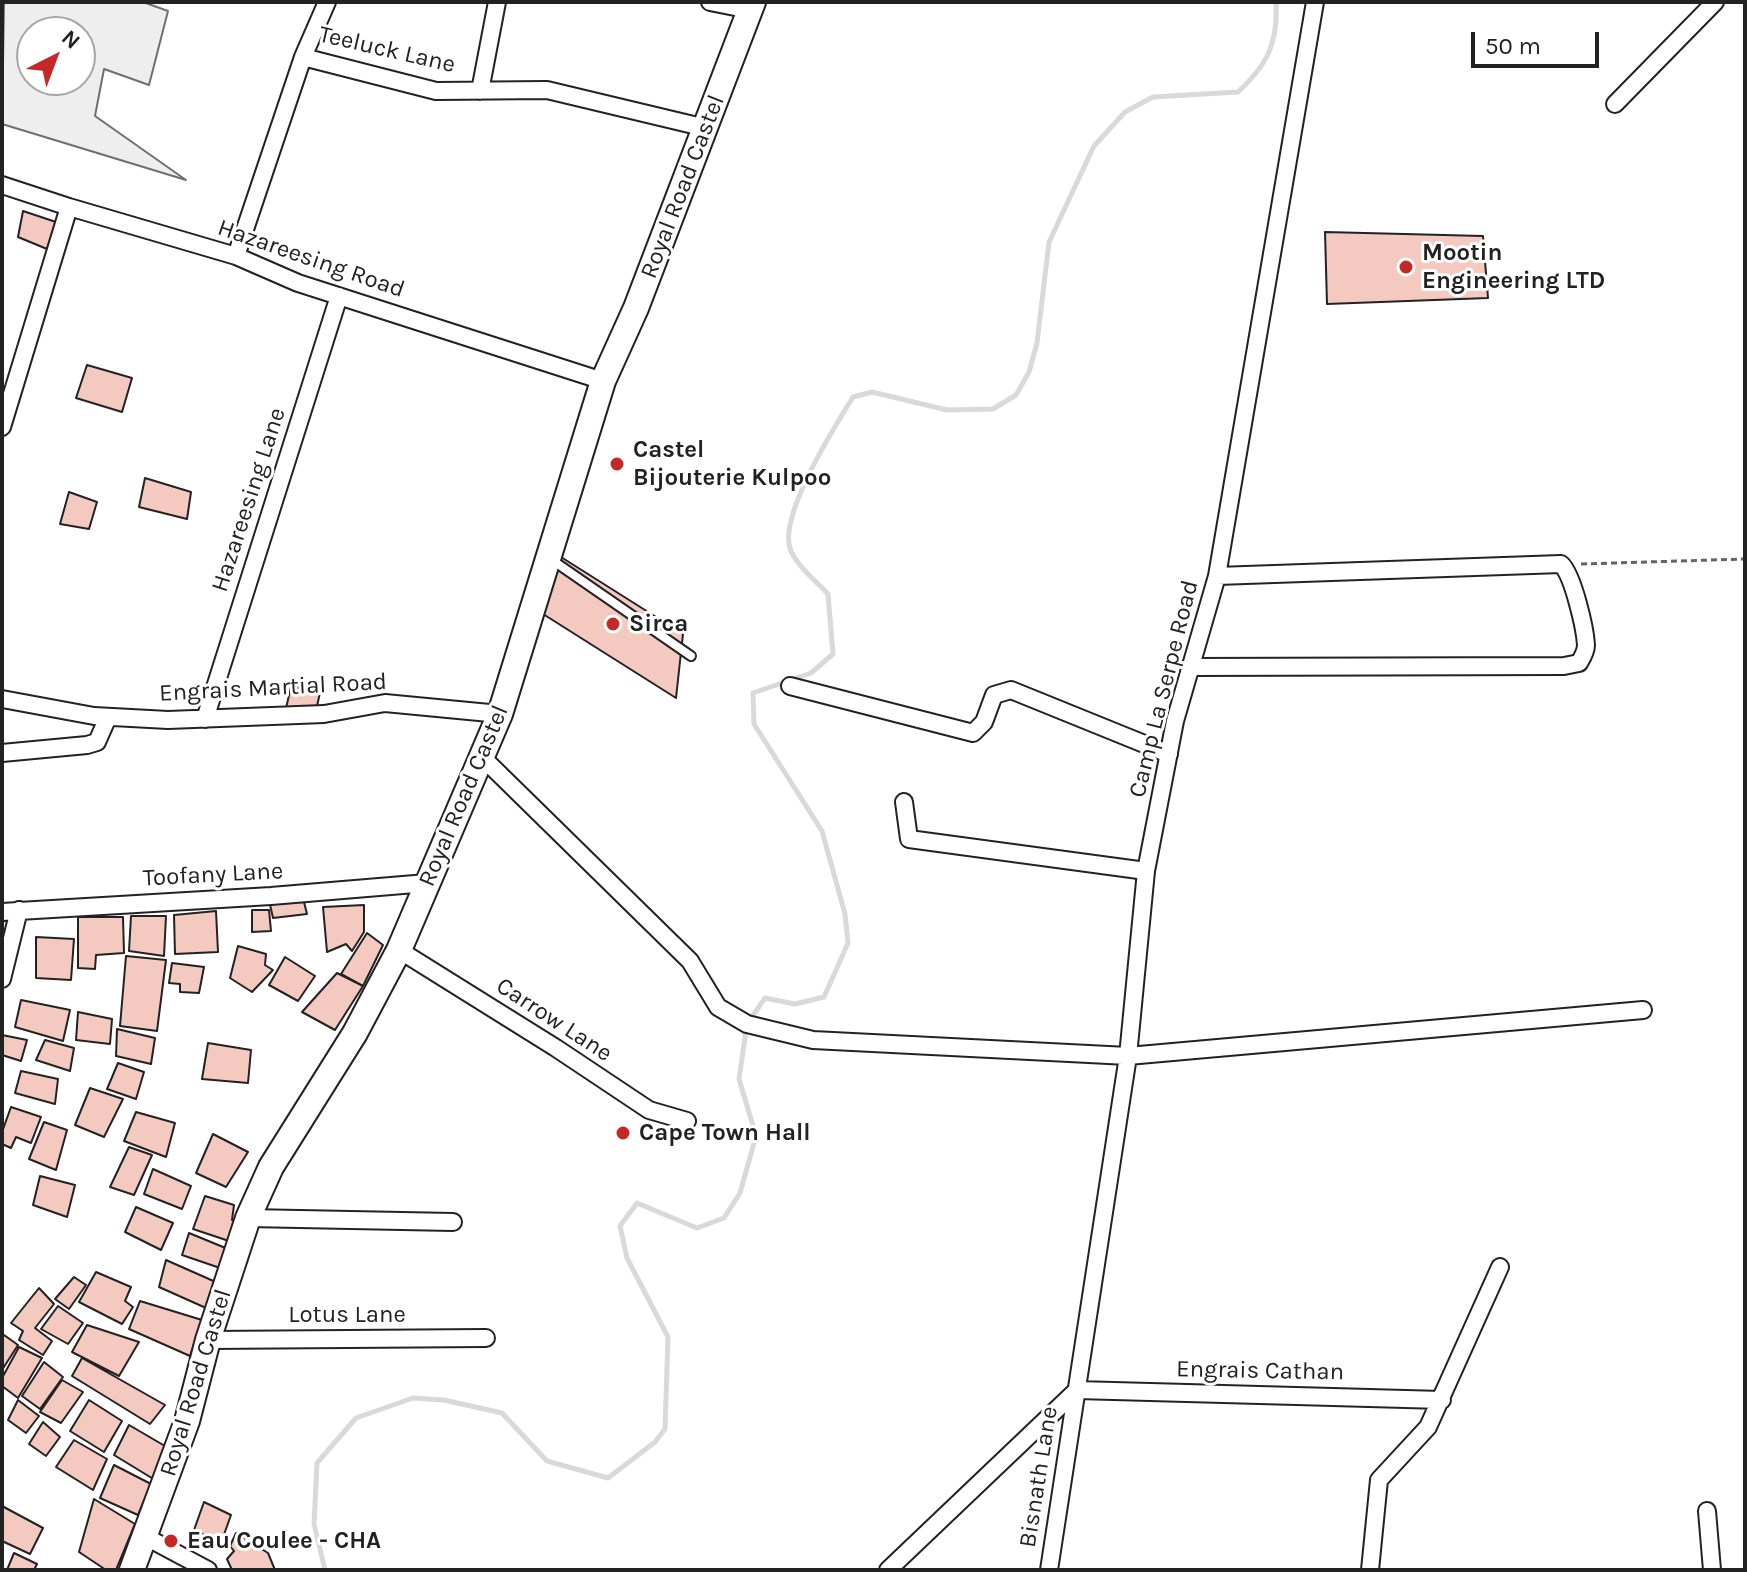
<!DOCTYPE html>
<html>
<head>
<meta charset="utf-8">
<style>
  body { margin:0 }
  #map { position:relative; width:1747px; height:1572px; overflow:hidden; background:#fff; font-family:Karla,sans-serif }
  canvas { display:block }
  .frame { position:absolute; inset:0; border:4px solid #222; pointer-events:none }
  .north { position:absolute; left:16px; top:16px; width:80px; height:80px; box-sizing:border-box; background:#fff; border:2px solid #a7a7a7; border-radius:50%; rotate:42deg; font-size:22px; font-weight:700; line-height:32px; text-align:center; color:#222 }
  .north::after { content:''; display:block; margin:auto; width:28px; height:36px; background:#c62828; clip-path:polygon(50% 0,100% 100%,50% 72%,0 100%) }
  .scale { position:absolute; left:1471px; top:32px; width:128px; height:36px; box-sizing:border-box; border:4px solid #222; border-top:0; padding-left:10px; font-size:24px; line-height:28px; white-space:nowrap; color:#222; -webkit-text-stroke:6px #fff; paint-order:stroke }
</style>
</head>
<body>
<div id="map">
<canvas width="1747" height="1572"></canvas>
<div class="frame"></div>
<div class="north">N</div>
<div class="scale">50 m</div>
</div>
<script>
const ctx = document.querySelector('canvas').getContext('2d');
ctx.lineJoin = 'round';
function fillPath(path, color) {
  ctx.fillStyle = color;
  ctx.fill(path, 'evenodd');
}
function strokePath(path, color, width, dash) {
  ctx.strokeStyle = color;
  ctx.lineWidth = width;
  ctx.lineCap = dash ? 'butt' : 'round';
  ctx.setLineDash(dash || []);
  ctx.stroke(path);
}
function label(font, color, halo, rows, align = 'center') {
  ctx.font = font + ' Karla,sans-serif';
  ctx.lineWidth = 6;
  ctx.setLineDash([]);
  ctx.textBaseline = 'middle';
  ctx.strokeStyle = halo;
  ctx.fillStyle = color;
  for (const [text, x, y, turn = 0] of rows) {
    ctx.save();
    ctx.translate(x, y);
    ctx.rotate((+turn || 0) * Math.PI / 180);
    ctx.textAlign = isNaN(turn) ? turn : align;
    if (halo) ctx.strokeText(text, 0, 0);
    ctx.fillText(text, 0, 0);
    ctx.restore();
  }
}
const green = new Path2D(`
  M4,2H143L168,11L149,85L104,69L95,116L186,180L2,124ZM32,32H80V80H32Z`);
fillPath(green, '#eee');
strokePath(green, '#6f6f6f', 2);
strokePath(new Path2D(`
  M325,1570L314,1524L317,1463L356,1418L413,1398L444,1400L502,1413L547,1461L608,1478L655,1442L665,1429L668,1337L627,1258L620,1226L637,1203L697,1228L724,1218L740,1193L756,1136L739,1079L747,1024L765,998L795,1004L824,997L848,943L845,914L822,831L754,724L753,693L811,673L833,654L828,594C816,581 799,568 791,551C776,519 835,426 853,397L872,392L947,410L993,409L1016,395L1029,372L1037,343L1049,242L1094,146L1125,112L1153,97L1238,92C1268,64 1278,43 1276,2`), '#d9d9d9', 5);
const building = new Path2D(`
  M23,211L56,222L47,249L18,237Z
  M1325,232L1483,236L1488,298L1327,304Z
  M87,365L132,378L122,412L76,398Z
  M145,478L191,492L187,519L139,507Z
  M69,492L97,502L89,529L60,524Z
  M561,557L683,634L676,698L543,614Z
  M309,680L322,683L316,711L285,713L291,686L307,690Z
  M303,898L307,914L273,918L269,900Z
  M364,905V932L352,951L346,944L327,952L323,907Z
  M252,910H269L271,931L252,932Z
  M216,911L218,952L175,954L174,915Z
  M131,916H166L164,956L129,951Z
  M78,917H123L124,953L96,955L95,969L78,968Z
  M367,933L383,945L363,986L341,974Z
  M36,937L74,939L71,980L36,978Z
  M238,946L266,954L265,965L273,970L252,992L230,978Z
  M126,956L166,960L157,1031L120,1026Z
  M285,957L315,976L298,1001L269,985Z
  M172,963L204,967L199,993L180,992V984L169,983Z
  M337,973L363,986L335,1030L302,1012Z
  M21,1000L70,1010L63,1041L15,1027Z
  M78,1012L112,1019L110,1044L76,1040Z
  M117,1029L155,1038L151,1064L116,1056Z
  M2,1035L27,1040L21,1061L2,1055Z
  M45,1040L74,1048L70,1071L36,1060Z
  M208,1043L251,1050L248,1083L202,1079Z
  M118,1063L144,1072L136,1099L107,1089Z
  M21,1071L58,1079L55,1104L15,1093Z
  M90,1088L123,1099L104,1137L75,1125Z
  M11,1107L41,1117L31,1143L16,1137L11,1148L2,1144V1132Z
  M136,1112L175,1123L166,1157L124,1141Z
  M44,1122L67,1130L56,1170L29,1159Z
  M213,1134L248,1152L226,1187L196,1173Z
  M129,1147L152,1155L134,1195L110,1187Z
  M153,1169L191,1186L182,1209L144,1194Z
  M40,1176L75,1185L67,1217L33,1205Z
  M205,1196L234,1205L232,1220L239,1222L232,1242L193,1229Z
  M136,1207L173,1223L161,1250L125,1232Z
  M189,1233L228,1249L220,1268L182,1255Z
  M166,1260L218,1283L206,1308L159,1287Z
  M96,1272L131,1287L125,1301L133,1307L122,1324L79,1302Z
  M74,1277L86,1285L69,1309L55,1299Z
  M39,1288L54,1304L35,1328L52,1341L43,1355L19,1340L23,1331L11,1323Z
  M140,1301L202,1320L190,1356L129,1329Z
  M58,1306L83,1323L68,1344L41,1329Z
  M87,1325L139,1342L119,1376L72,1352Z
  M4,1335L18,1345L2,1370V1337Z
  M19,1347L42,1358L18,1398L2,1386V1378Z
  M82,1358L165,1405L150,1424L72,1376Z
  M44,1362L63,1377L40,1409L22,1396Z
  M62,1380L83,1392L61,1423L40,1412Z
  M18,1400L39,1416L26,1433L8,1420Z
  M89,1400L122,1421L104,1452L70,1431Z
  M43,1422L60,1437L46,1456L29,1444Z
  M129,1425L165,1446L155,1480L114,1455Z
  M74,1440L107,1459L93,1490L56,1467Z
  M114,1465L151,1484L138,1515L100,1498Z
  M94,1499L135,1524L116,1570H106L79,1552Z
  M204,1502L231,1515L221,1543L194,1530Z
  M2,1506L43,1528L30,1554L2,1541Z
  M236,1533L268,1553L275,1570H232L227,1559L234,1551L230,1546Z
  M14,1553L37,1564L34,1570H7Z`);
fillPath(building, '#f3c9c0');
strokePath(building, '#222', 2);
const service = new Path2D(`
  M552,560L691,656`);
const minor = new Path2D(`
  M710,2L750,10
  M303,57L436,91L547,90L706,128
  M480,91L497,2
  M1615,104L1715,2
  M2,185L69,207L236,256L298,283L603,381
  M236,256L303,57L327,2
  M2,427L69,207
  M1189,667L1564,666L1579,663C1582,658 1586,652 1586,645C1585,628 1573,575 1561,564L1217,576
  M790,686L973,733L984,722L994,695L1011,690L1169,754
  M2,699L94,716L168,720L324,714L385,703L500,714
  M205,719L339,296
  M2,753L87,745L97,742L108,717
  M483,758L690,961L718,1007L747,1024L813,1040L1128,1056L1643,1010
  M904,802L909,839L1146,871
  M2,912L271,896L427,883
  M399,950L556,1048L649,1110L687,1121
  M2,979L19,910
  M248,1218L453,1222
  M208,1340L486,1338
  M1077,1390L1442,1400
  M1707,1511L1712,1570
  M146,1537L208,1570
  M888,1570L1077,1390
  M1049,1570L1128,1056L1146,871L1175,721L1217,576L1315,2
  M1370,1570L1379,1480L1428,1427L1500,1267`);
const primary = new Path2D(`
  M132,1570L187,1421L208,1340L248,1218L271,1167L355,1033L399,950L500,714L603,381L636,308L753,2`);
strokePath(service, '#222', 12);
strokePath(minor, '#222', 20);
strokePath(primary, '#222', 28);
strokePath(new Path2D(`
  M1581,564L1745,559`), '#646464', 3, [6, 4]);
strokePath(service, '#fff', 8);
strokePath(minor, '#fff', 16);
strokePath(primary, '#fff', 24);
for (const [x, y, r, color] of [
  [1406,267,8,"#c62828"],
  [617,464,8,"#c62828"],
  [613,624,8,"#c62828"],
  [623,1133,8,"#c62828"],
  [171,1541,8,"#c62828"]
]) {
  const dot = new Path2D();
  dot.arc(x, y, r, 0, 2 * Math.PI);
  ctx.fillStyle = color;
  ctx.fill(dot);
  strokePath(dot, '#fff', 3);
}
label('24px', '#222', '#fff', [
  ["Teeluck Lane",387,50,13],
  ["Royal Road Castel",683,187,-69],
  ["Hazareesing Road",311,259,19],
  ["Hazareesing Lane",249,500,-72],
  ["Engrais Martial Road",273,688,-3],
  ["Camp La Serpe Road",1164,689,-76],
  ["Royal Road Castel",464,796,-67],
  ["Toofany Lane",213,875,-3],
  ["Carrow Lane",554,1020,33],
  ["Lotus Lane",347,1315],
  ["Engrais Cathan",1260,1371,1],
  ["Royal Road Castel",196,1383,-73],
  ["Bisnath Lane",1039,1477,-81]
]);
label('bold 24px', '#222', '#fff', [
  ["Mootin",1422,253],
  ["Engineering LTD",1422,281],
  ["Castel",633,450],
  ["Bijouterie Kulpoo",633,478],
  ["Sirca",629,624],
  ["Cape Town Hall",639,1133],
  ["Eau Coulee - CHA",187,1541]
], 'left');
</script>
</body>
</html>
